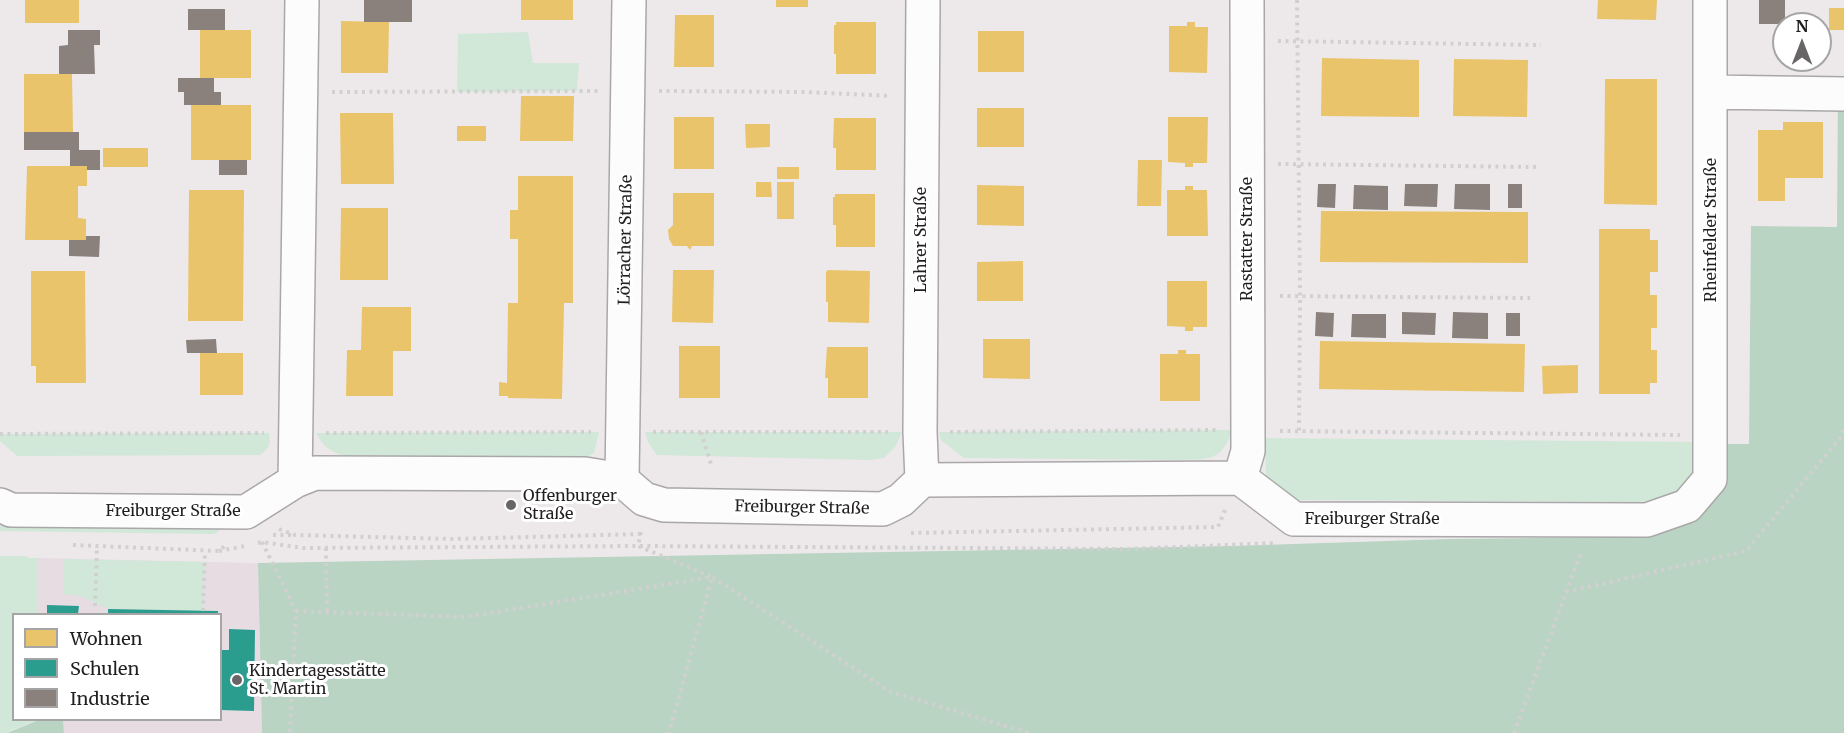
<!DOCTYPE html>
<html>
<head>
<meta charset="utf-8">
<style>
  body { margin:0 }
  #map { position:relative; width:1844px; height:733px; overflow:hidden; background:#ede9eb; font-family:Merriweather,serif }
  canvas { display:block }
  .legend { position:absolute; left:12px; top:613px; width:210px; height:108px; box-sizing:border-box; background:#fff; border:2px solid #a6a5a5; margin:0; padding:8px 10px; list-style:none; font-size:18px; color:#211e1f }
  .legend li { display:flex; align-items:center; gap:12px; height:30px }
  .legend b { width:30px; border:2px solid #a6a5a5 }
  .north { position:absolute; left:1772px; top:12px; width:60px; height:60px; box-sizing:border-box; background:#fff; border:2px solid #a6a5a5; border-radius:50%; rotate:0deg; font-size:16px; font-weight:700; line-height:24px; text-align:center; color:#211e1f }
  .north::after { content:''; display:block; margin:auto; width:21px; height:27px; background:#686566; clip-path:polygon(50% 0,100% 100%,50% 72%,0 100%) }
</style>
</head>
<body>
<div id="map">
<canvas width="1844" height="733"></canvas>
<ul class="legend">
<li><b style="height:16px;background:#e9c46a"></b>Wohnen</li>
<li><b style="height:16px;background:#2a9d8f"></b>Schulen</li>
<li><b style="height:16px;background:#8a817c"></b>Industrie</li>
</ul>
<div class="north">N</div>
</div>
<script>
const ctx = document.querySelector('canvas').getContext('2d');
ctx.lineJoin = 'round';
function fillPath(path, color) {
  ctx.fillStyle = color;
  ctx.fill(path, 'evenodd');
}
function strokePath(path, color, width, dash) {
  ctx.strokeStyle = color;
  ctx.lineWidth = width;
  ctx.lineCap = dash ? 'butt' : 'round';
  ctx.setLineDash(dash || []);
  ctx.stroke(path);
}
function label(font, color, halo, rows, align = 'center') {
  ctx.font = font + ' Merriweather,serif';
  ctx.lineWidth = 6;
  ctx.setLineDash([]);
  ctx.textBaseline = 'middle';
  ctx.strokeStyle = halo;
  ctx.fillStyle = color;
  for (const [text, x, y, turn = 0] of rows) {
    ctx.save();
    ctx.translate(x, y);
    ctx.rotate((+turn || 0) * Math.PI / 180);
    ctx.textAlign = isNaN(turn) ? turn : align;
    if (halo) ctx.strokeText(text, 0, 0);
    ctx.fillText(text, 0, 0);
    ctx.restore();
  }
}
fillPath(new Path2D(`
  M38,558L258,563L262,733H64L63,720H220V614H38Z`), '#e6dce2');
fillPath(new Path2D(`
  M528,32L533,63H579L577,91L457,92L458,34Z
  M1232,430C1222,462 1208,459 1179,460L964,458L941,440L939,432Z
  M599,432L594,453L586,457L345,456C330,452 323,446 316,433Z
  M645,432H902L895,447L884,458L870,460L657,455L649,444Z
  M269,433C271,444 269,449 260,455L17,456L0,441V434Z
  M1265,438L1698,442L1693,476L1684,488L1672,495L1641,502L1295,500L1266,477Z
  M0,521L220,525L218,532L214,534L0,531Z
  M0,556H27L28,558H38V614H14V720H38L9,731V733H0Z
  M63,559L205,562L203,611L108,609L81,596L63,594Z`), '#d1e7d8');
fillPath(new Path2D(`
  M1844,86V733H262L258,563L1231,546L1450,539L1625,537L1647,520L1687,506L1718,444H1749L1751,226L1837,227L1838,87Z
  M39,720H63L64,733H9V732Z`), '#bad4c3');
fillPath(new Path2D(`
  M25,0H79V23H25Z
  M521,0H573V20H521Z
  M776,0H808V7H776Z
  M1598,0H1657L1656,20L1597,19Z
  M1829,8H1844V30H1829Z
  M675,15H714V67H674Z
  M341,21L389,22L388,73H341Z
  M836,22H876V74H836V54H834V25H836Z
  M1187,22H1195V27H1208L1207,73L1169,72V26H1187Z
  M200,30H251V78H200Z
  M978,31H1024V72H978Z
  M1322,58L1419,60V117L1321,116Z
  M1454,59L1528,60L1527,117L1453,116Z
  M24,74H72L73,132H24Z
  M1605,79H1657V205L1604,204Z
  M521,96H574L573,141H520Z
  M191,105H251V160H191Z
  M977,108H1024V147H977Z
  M340,113H393L394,184H341Z
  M674,117H714V169H674Z
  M1168,117H1208L1207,163H1193V167H1185V163L1168,162Z
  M834,118H876V170H836V148H833Z
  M1783,122H1823V178H1785V201H1758V130H1783Z
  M745,124H770V147L746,148Z
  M457,126H486V141H457Z
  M103,148H148V167H103Z
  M1138,160H1162L1161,206H1137Z
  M27,166H87V186H78V218L86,219V240H25Z
  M777,167H799V179H777Z
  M518,176H573V303H564L562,399L508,398V396H499V382L507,383L508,303H518V239H510V210H518Z
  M756,182H771L772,197H756Z
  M777,182H794V219H777Z
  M977,185L1024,186V226L977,225Z
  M1185,186H1193V190H1207L1208,236H1167V190H1185Z
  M189,190H244L243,321H188Z
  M673,193H714V246H692L690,250L687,246H673L669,239L668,230L673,225Z
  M835,194H875V247H836V225H833V197H835Z
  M341,208H388V280H340Z
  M1321,211L1528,212V263L1320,262Z
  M1599,229H1650V240H1658V272H1650V295H1657V328H1651V350H1657V383H1650V394H1599Z
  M1023,261V301H977V262Z
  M673,270H714L713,323L672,322Z
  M828,270L870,271L869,323L828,322V302H826V272Z
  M31,271H85L86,383H36V366H31Z
  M1167,281H1207V327H1193V331H1185V327L1167,326Z
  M362,307H411V351H393V396H346L347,350H361Z
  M983,339H1030V379L983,378Z
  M1320,341L1525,344L1524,392L1319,389Z
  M679,346H720V398H679Z
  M827,347H868V398H828V378H825Z
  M1178,350H1186V354H1200V401H1160V354H1178Z
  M200,353H243V395H200Z
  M1578,365V393L1543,394L1542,366Z`), '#e9c46a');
fillPath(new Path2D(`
  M47,605L79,606L78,614H47Z
  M108,609L218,611V614H108Z
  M229,629L255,630L254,711L220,710V650H229Z`), '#2a9d8f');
fillPath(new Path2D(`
  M364,0H412V22H364Z
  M1759,0H1785V24H1759Z
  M188,9H225V30H188Z
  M68,30H100V45H94L95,74H59V46L68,45Z
  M178,78H214V92H221V105H184V92H178Z
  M24,132H79V150H100V170H87V166H70V150H24Z
  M219,160H247V175H219Z
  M1318,184H1336L1335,208L1317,207Z
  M1405,184H1438L1437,207L1404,206Z
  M1455,184H1490V210L1454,209Z
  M1508,184H1522V208H1508Z
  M1354,185L1388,186V210L1353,209Z
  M86,236H100L99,257L69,256V240H86Z
  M1316,312L1334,313L1333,337L1315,336Z
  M1402,312L1436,313L1435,335L1402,334Z
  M1453,312L1488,313V339L1452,338Z
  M1506,313H1520V336H1506Z
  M1352,314H1386V338L1351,337Z
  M216,339L217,353H187L186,340Z`), '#8a817c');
const minor = new Path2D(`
  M1710,92L1844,94
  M1240,478L1248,451L1247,0
  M622,480L629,0
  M922,480L920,432L923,0
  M295,481L302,0
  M0,505L11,510L246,512L295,481L315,473L585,474L622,480L644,499L664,505L883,509L901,500L922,480L1240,478L1294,519L1647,520L1687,506L1710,479V0`);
strokePath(minor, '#aaa7a9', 36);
strokePath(new Path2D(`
  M1297,0L1300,297L1299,431
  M1278,41L1541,45
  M659,91L806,92L891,96
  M332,92L598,91
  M1278,164L1536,167
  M1280,296L1530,298
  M1280,431L1680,435
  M653,432H888
  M701,432L711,464
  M950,432L1218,430
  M326,433L591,432
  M0,434L264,433
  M279,529L295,535L452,539L642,534
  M641,532L638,546L712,577L669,733
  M911,533L1218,527L1225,510
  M273,535H292
  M262,542L296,611L290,733
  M258,543L262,542L303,548L638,546L1129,549L1273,543
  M73,545L219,551L227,544
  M326,548L327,612
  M219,551L245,546
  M1566,592L1746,551L1840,438L1844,428
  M95,606L97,546
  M203,611L205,551
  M296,611L465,617L712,577L891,692L1030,733
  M1514,733L1581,552`), '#d1d0d1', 4, [3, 4.5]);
strokePath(minor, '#fcfcfc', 33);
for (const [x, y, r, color] of [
  [511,505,6,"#686566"],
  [237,680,6,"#686566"]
]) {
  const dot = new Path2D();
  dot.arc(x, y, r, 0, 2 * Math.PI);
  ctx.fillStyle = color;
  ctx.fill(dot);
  strokePath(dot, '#fff', 2);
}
label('16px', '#211e1f', '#fff', [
  ["Rheinfelder Straße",1711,230,-90],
  ["Rastatter Straße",1247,239,-90],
  ["Lörracher Straße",626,240,-89],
  ["Lahrer Straße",921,240,-90],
  ["Freiburger Straße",802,508,1],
  ["Freiburger Straße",173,511],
  ["Freiburger Straße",1372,519]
]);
label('16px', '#211e1f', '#fff', [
  ["Offenburger",523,496],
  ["Straße",523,514],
  ["Kindertagesstätte",249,671],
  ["St. Martin",249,689]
], 'left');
</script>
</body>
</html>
